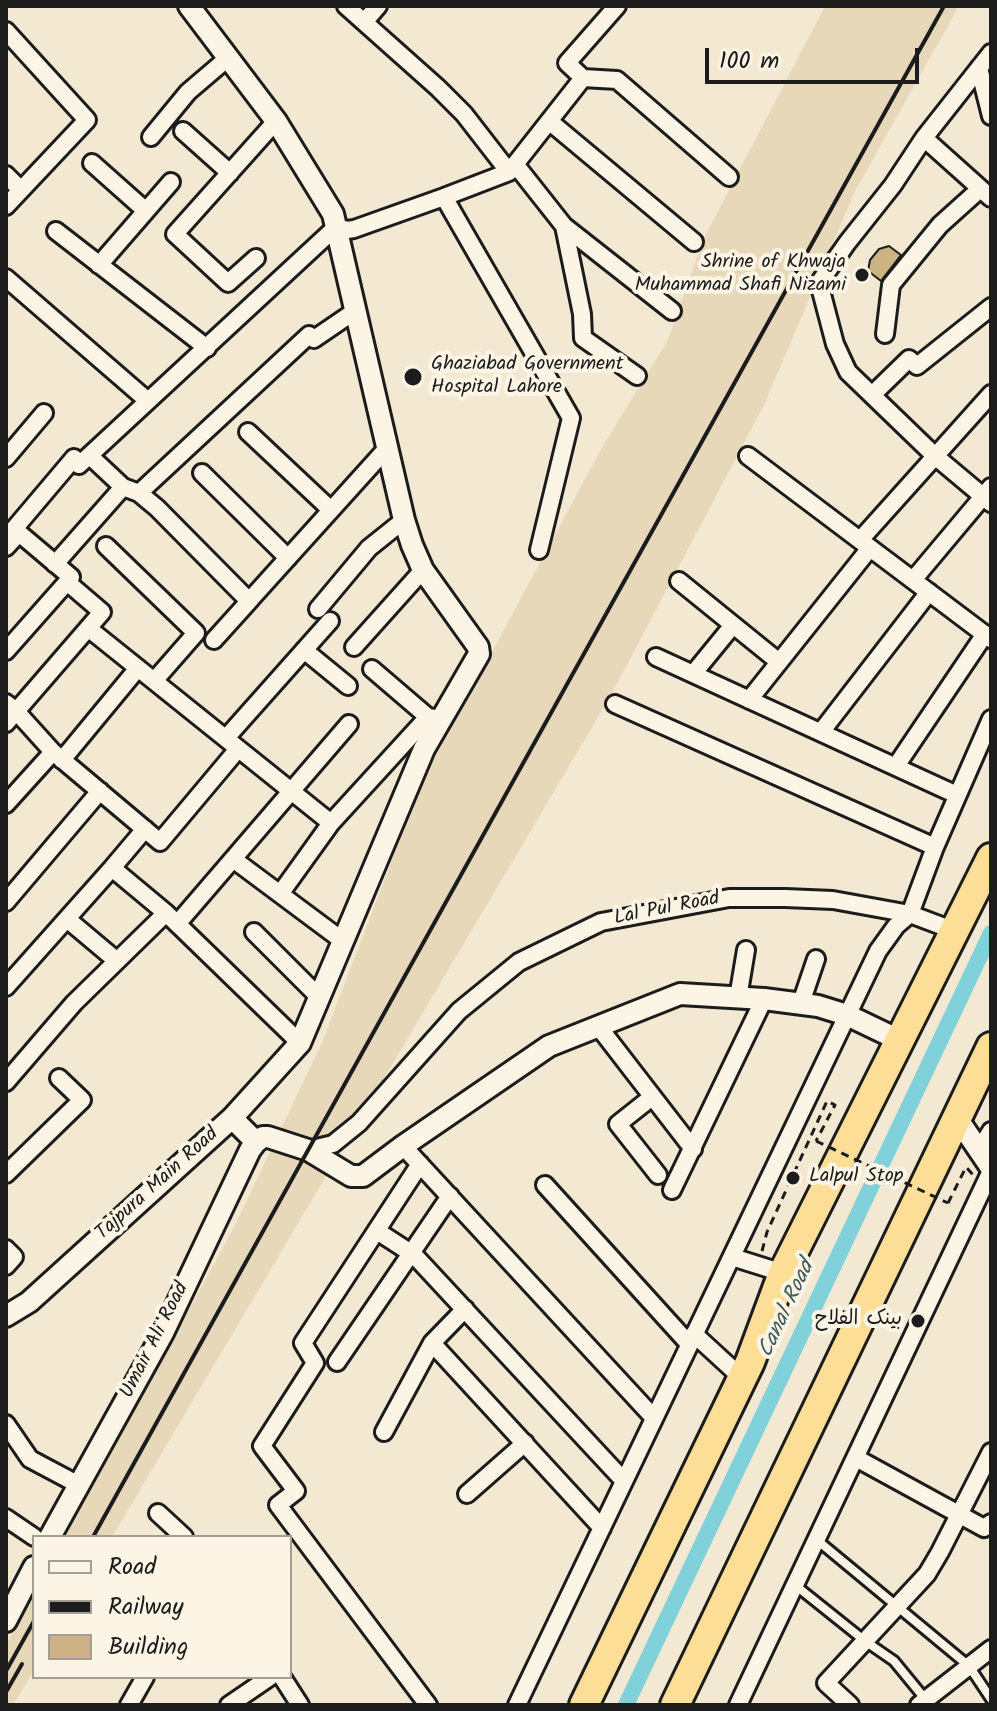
<!DOCTYPE html>
<html>
<head>
<meta charset="utf-8">
<style>
	body { margin:0 }
	#map { position:relative; width:997px; height:1711px; overflow:hidden; background:#f3e8d1; font-family:Kalam,sans-serif }
	canvas { display:block }
	.frame { position:absolute; inset:0; border:8px solid #1c1c1c; pointer-events:none }
	.legend { position:absolute; left:32px; top:1535px; width:260px; height:144px; box-sizing:border-box; background:#fcf5e5; border:2px solid #a29e95; margin:0; padding:10px 14px; list-style:none; font-size:24px; color:#1c1c1c }
	.legend li { display:flex; align-items:center; gap:16px; height:40px }
	.legend b { width:40px; border:2px solid #a29e95 }
	.scale { position:absolute; left:705px; top:48px; width:214px; height:36px; box-sizing:border-box; border:4px solid #1c1c1c; border-top:0; padding-left:10px; font-size:24px; line-height:28px; white-space:nowrap; color:#1c1c1c; -webkit-text-stroke:6px #fcf5e5; paint-order:stroke }
</style>
</head>
<body>
<div id="map">
<canvas width="997" height="1711"></canvas>
<div class="frame"></div>
<ul class="legend">
<li><b style="height:10px;background:#fcf5e5"></b>Road</li>
<li><b style="height:10px;background:#1c1c1c"></b>Railway</li>
<li><b style="height:22px;background:#cdb283"></b>Building</li>
</ul>
<div class="scale">100 m</div>
</div>
<script>
const ctx = document.querySelector('canvas').getContext('2d');
ctx.lineJoin = 'round';
function paint(path, color) { ctx.fillStyle = color; ctx.fill(path, 'evenodd'); }
function strokePath(path, color, width, dash) { ctx.strokeStyle = color; ctx.lineWidth = width; ctx.lineCap = dash ? 'butt' : 'round'; ctx.setLineDash(dash || []); ctx.stroke(path); }
function label(font, color, halo, rows, align = 'center') {
  ctx.font = font + ' Kalam,"Playpen Sans Arabic",sans-serif'; ctx.lineWidth = 8; ctx.setLineDash([]); ctx.textBaseline = 'middle'; ctx.strokeStyle = halo; ctx.fillStyle = color; for (const [text, x, y, turn = 0] of rows) {
    ctx.save(); ctx.translate(x, y); ctx.rotate((+turn || 0) * Math.PI / 180); ctx.textAlign = isNaN(turn) ? turn : align; if (halo) ctx.strokeText(text, 0, 0); ctx.fillText(text, 0, 0); ctx.restore();
  }
}
const built = new Path2D(`
	M825 6H959L855 191 764 405 610 697 112 1537H65L234 1227 321 1045 422 782 604 444 668 340 703 240Z
	M34 1593V1670L13 1705H6V1645Z`);
const canal = new Path2D(`
	M626 1705 991 933`);
const building = new Path2D(`
	M889 246 901 255 881 281 868 271 870 260 879 249Z`);
const path = new Path2D(`
	M948 1203 966 1167 973 1175
	M762 1251 767 1232 827 1101 835 1105 816 1141`);
const service = new Path2D(`
	M817 1540 969 1666 991 1699
	M795 1585 865 1641 894 1661 926 1700`);
const minor = new Path2D(`
	M346 6 438 88 464 114 509 172
	M365 21 378 6
	M6 31 87 120 6 206
	M991 53 924 138 893 185 847 243 819 283 835 344 848 372 935 456 991 503
	M979 68 991 116
	M583 78 617 80 729 177
	M549 121 694 242
	M183 131 230 173
	M151 137 188 92 229 57
	M924 138 991 198
	M92 163 146 211
	M515 164 564 226 672 311
	M6 175 21 190
	M444 197 571 418 539 550
	M564 226 582 314 583 338 637 376
	M56 231 207 348
	M256 258 228 283 175 234 276 121
	M99 265 171 182
	M6 278 148 401
	M885 334 891 285 940 225 980 189
	M872 395 909 359 917 366 991 307
	M248 432 331 510
	M90 456 123 487 139 493 309 335 314 339 355 311
	M748 456 991 639
	M6 458 44 413
	M202 473 288 558
	M139 493 157 508 249 601 388 447
	M860 540 991 394
	M106 546 196 633 154 681
	M6 547 19 533 14 529 74 458 79 465 336 227 347 230 354 229 444 197 509 172 583 78 567 63 617 6
	M55 564 123 487
	M913 580 991 487
	M679 581 779 662
	M318 609 369 548 404 520
	M88 628 331 823 428 717 440 719
	M214 640 251 599
	M354 647 423 570
	M304 650 348 686
	M6 651 67 582
	M656 657 957 795
	M372 669 428 717
	M693 674 733 625
	M749 700 870 548
	M6 703 16 711 53 752 160 842 238 749
	M615 704 935 847
	M6 723 102 612 67 582 71 577 19 533
	M821 732 929 592
	M226 738 330 621
	M62 760 138 668
	M896 766 985 634
	M6 804 53 752
	M145 829 112 868 166 913 300 1043
	M233 859 343 941
	M280 894 331 823
	M6 902 100 791
	M67 919 117 961
	M177 924 349 724
	M254 932 319 997
	M6 987 112 868
	M738 998 746 950
	M801 1003 816 959
	M598 1026 693 1149
	M6 1082 74 1003 166 913
	M652 1097 618 1124 658 1175
	M403 1146 654 1418
	M308 1150 333 1144 359 1123 459 1011 519 962 601 922 729 898H785L833 900 910 914 955 931
	M979 1150 991 1131
	M420 1164 303 1343 315 1363 262 1446 296 1491 278 1505 428 1705
	M6 1174 82 1100 59 1078
	M545 1185 689 1344
	M672 1190 764 999
	M377 1231 414 1255 624 1481
	M6 1249 14 1257 6 1266
	M732 1257 783 1273
	M694 1334 742 1378
	M432 1343 602 1528
	M337 1362 450 1196
	M6 1424 30 1459 79 1485
	M384 1432 432 1343 465 1309
	M856 1458 984 1528 991 1523
	M467 1494 525 1443
	M158 1513 184 1537
	M6 1518 34 1537
	M282 1677 300 1705
	M129 1705 145 1677
	M229 1705 270 1677
	M517 1705 878 951 896 926 910 914 935 847 991 719
	M738 1705 991 1171
	M850 1705 826 1683 927 1574 940 1552 991 1452
	M919 1705 991 1649`);
const tertiary = new Path2D(`
	M232 1118 256 1142 263 1137H268L308 1150 351 1176H363L403 1146 549 1046 680 994 764 999 818 1006 847 1015 899 1040
	M957 1118 991 1168
	M6 1316 29 1302 232 1118 300 1043 424 749 479 654 478 647 423 570 412 545 404 520 333 214 276 121 189 6
	M50 1537 163 1333 250 1150 256 1142
	M6 1621 34 1567`);
const trunk = new Path2D(`
	M584 1705 750 1362 783 1273 991 858
	M675 1705 991 1047`);
const rail = new Path2D(`
	M93 1537 944 6
	M6 1671 34 1621
	M6 1692 22 1664`);
const pathBridge = new Path2D(`
	M816 1141 948 1203`);
const markers = [
	[862,275,8,"#1c1c1c"],
	[413,377,10,"#1c1c1c"],
	[793,1178,8,"#1c1c1c"],
	[918,1321,8,"#1c1c1c"]
];
const poiNames = [
	["Shrine of Khwaja",846,264],
	["Muhammad Shafi Nizami",846,287],
	["Ghaziabad Government",431,366,"left"],
	["Hospital Lahore",431,389,"left"],
	["Lalpul Stop",809,1178,"left"],
	["بینک الفلاح",902,1321]
];
const streetNames = [
	["Lal Pul Road",667,910,-11],
	["Tajpura Main Road",158,1185,-42],
	["Umair Ali Road",156,1341,-63]
];
const waterNames = [
	["Canal Road",788,1310,-65]
];
paint(built, '#e8d8ba');
strokePath(canal, '#80d1da', 16);
paint(building, '#cdb283');
strokePath(building, '#1c1c1c', 2);
strokePath(service, '#1c1c1c', 14);
strokePath(minor, '#1c1c1c', 22);
strokePath(tertiary, '#1c1c1c', 26);
strokePath(trunk, '#1c1c1c', 34);
strokePath(path, '#1c1c1c', 3, [8, 6]);
strokePath(service, '#fcf5e5', 8);
strokePath(minor, '#fcf5e5', 16);
strokePath(tertiary, '#fcf5e5', 20);
strokePath(trunk, '#fdde96', 28);
strokePath(rail, '#1c1c1c', 4);
strokePath(pathBridge, '#1c1c1c', 3, [8, 6]);
for (const [x, y, r, color] of markers) { const dot = new Path2D(); dot.arc(x, y, r, 0, 2 * Math.PI); ctx.fillStyle = color; ctx.fill(dot); strokePath(dot, '#fcf5e5', 3); }
label('20px', '#1c1c1c', '#fcf5e5', poiNames, 'right');
label('20px', '#1c1c1c', '#fcf5e5', streetNames);
label('italic 22px', '#3f5b5e', '#fcf5e5', waterNames);
</script>
</body>
</html>
